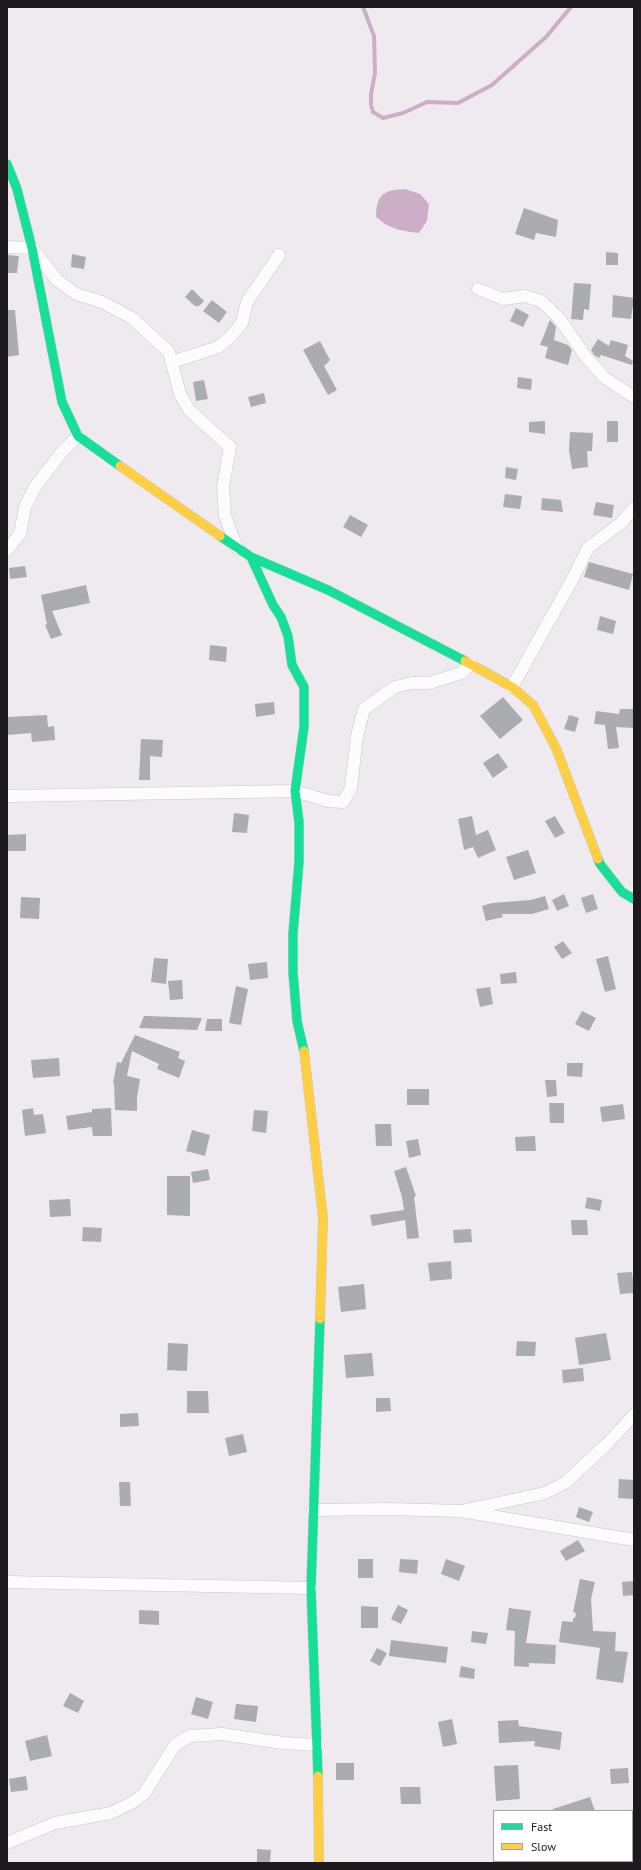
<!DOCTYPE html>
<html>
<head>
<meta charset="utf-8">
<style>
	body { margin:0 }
	#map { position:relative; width:641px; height:1870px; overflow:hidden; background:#efeaef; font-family:"PT Sans",sans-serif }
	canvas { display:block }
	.frame { position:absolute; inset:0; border:8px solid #1d191c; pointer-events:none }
	.legend { position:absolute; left:493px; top:1810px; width:140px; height:52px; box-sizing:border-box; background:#fff; border:1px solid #a5a3a4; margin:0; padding:5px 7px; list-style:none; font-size:12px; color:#1d191c }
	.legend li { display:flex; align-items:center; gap:8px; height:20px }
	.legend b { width:20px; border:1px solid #a5a3a4 }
</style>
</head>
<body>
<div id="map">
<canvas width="641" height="1870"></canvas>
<div class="frame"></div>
<ul class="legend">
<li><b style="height:5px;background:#16e098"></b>Fast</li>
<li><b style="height:5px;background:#ffcf43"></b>Slow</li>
</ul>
</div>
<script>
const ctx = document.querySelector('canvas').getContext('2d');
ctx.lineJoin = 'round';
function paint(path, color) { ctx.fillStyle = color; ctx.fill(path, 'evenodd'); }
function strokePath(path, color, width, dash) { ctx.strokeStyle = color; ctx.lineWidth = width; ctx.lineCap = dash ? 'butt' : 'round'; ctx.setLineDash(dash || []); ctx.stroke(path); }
const water = new Path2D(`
	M405 189 420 194 429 204 427 221 419 233C401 231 389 229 376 217 376 194 384 190 405 189Z`);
const stream = new Path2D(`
	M363 7 374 36 375 73 371 94V105L373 112 383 118 403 113 427 102 458 103 492 85 546 37 571 7`);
const building = new Path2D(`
	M524 208 558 220 556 237 536 233 534 240 515 234Z
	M606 252 618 253V265H606Z
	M72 254 86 257 84 269 71 267Z
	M7 255 19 256 17 273H7Z
	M574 283 591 284 589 310 584 309 583 320 571 319Z
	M192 289 204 301 199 306H195L185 297Z
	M613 295 634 298 631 319 612 317Z
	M212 300 227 312 219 323 203 311Z
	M516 308 529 315 523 327 510 321Z
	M7 310H15L19 355 7 357Z
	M550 320 556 327 554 340 568 345 572 350 568 365 545 358 548 347 540 345Z
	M598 339 609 346 611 340 628 345 625 356 633 361 632 365 601 355 599 358 594 355 591 350Z
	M320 341 330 360 324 366 337 390 328 395 303 350Z
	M518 377 532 379 531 390 517 388Z
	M204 380 208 399 196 401 193 382Z
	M264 393 266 403 251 407 248 397Z
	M545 421V434L529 432V422Z
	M607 421H618V442H607Z
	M570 432 593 433 592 451H587L588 467 572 469 569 450Z
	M506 467 518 469 516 480 505 478Z
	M505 494 522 496 520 509 503 507Z
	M542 498 561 500 563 512 541 510Z
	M596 502 614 505 612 518 593 515Z
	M350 515 368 525 361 537 343 527Z
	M589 562 633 574 629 590 584 577Z
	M25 566 27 577 10 579 9 568Z
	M86 585 90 603 52 611 62 635 51 639 45 625 47 624 41 595Z
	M600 616 616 621 613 634 597 630Z
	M210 645 227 647 226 662 209 660Z
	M503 697 523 720 500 739 480 716Z
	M274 702 275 714 256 717 255 704Z
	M620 709H634V728L616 727 619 748 608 749 605 725 594 724 596 711 619 714Z
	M47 715 48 727 54 726 55 740 32 742 31 733 7 735V717Z
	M569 715 579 718 575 732 564 729Z
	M141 739 163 740 162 757 150 756V780H139Z
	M498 753 508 767 493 778 483 763Z
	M234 813 249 815 247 833 232 832Z
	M472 816 476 835 488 830 496 850 478 858 473 847 464 850 458 819Z
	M555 816 565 833 555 838 545 821Z
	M26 834V851H7V835Z
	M528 850 536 873 514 880 506 857Z
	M564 894 569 906 557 911 552 900Z
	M593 894 598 909 586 913 581 898Z
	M545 896 549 909 532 914H502L503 917 486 921 482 906 492 903 531 900Z
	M21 897 40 898 39 919 20 918Z
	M563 941 572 953 562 959 554 947Z
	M608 956 616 989 605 992 596 959Z
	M154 958 168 959 166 984 151 982Z
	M267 962 268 978 250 980 248 964Z
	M516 972 517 983 501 984 500 974Z
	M182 980 183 999 170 1000 168 981Z
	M236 986 248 989 241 1025 229 1023Z
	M490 987 493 1004 480 1007 476 989Z
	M582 1011 596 1018 589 1031 575 1024Z
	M144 1016H147L202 1018 197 1030 139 1028Z
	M207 1019H222V1031H205Z
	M135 1035 180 1052 178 1058 185 1061 179 1078 157 1069 159 1064 132 1051 127 1076 140 1079 137 1097V1111L115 1110 114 1083H113L117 1062 121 1063Z
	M59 1058 60 1076 33 1078 31 1060Z
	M567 1063H583L582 1077 567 1076Z
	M545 1080H556L557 1096 547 1097Z
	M407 1089H429V1105H407Z
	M549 1103H564V1123H550Z
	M623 1104 625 1119 602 1122 600 1107Z
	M33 1108 34 1115 43 1114 46 1133 25 1136 22 1110Z
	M111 1108 112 1136H93L92 1127 68 1130 66 1116 92 1112V1109Z
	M254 1110 268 1111 266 1133 252 1131Z
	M375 1124H391L392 1146H376Z
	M192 1130 210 1135 205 1156 186 1151Z
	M535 1136 536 1151H516L515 1137Z
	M418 1139 421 1155 409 1158 406 1141Z
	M406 1167 416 1196 414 1197 419 1238 407 1239 405 1220 372 1226 370 1215 404 1210 402 1197 394 1171Z
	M208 1169 210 1180 193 1183 191 1172Z
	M167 1176H190V1216L167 1215Z
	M587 1197 602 1200 600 1211 585 1208Z
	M70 1199 71 1216 50 1217 49 1200Z
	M571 1220H587L588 1235H572Z
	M83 1227 102 1228 101 1242 82 1241Z
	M471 1229 472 1242 454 1243 453 1230Z
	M451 1261 452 1279 430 1281 428 1263Z
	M632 1272 634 1293 620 1294 617 1273Z
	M364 1284 366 1309 341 1312 338 1287Z
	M606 1333 611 1360 579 1365 575 1338Z
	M517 1341 536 1342 535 1356H516Z
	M168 1343 188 1344 187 1371 167 1370Z
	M372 1353 374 1376 346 1378 344 1355Z
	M583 1368 584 1381 563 1383 562 1370Z
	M187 1391H208L209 1413H187Z
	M376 1398H390L391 1411 376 1412Z
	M138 1413 139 1426 120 1427V1414Z
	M243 1434 247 1452 229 1456 225 1438Z
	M619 1479 634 1480V1499L618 1498Z
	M119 1482H130L131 1506H120Z
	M579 1507 593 1512 589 1522 576 1517Z
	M578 1540 585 1551 566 1561 560 1551Z
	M358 1559H373V1578H358Z
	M400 1559 418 1560 417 1574 399 1572Z
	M446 1559 465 1566 459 1581 441 1574Z
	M580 1579 595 1582 591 1599 593 1631 616 1632 615 1651 628 1652 623 1683 596 1679 600 1648 559 1642 562 1621 573 1622V1618H575L576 1613 573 1612Z
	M634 1581V1595L623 1596 622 1582Z
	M398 1605 408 1610 401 1624 391 1619Z
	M361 1606 378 1607V1628H361Z
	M509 1608 531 1611 526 1643 556 1645 555 1664 529 1663V1667L514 1666 515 1631 506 1630Z
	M139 1610 159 1611V1625L139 1624Z
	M472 1631 488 1633 486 1644 471 1642Z
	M391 1640 448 1647 446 1663 389 1656Z
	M377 1648 387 1653 380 1666 370 1661Z
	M461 1666 475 1669 474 1679 459 1677Z
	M70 1693 84 1701 78 1713 63 1706Z
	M196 1697 213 1702 208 1719 191 1714Z
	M236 1704 258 1706 256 1722 234 1719Z
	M452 1719 457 1744 443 1747 438 1722Z
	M518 1720 519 1726 562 1732 560 1750 534 1746 535 1741 499 1743 498 1721Z
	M47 1735 52 1756 30 1761 25 1741Z
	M336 1763H354V1780H336Z
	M518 1765 520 1799 496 1801 494 1766Z
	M628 1768 629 1783 611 1784 610 1769Z
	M26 1776 28 1790 11 1792 9 1779Z
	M400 1787H420L421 1804H401Z
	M590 1797 595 1811H553V1809Z
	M257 1849 271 1850 270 1863H257Z`);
const street = new Path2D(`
	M7 247 32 248 57 280 76 294 102 302 132 318 169 352 180 394 189 410 230 447 223 487 225 516 237 548
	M478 289 503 299 525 296 541 301 559 318 586 357 605 378 634 397
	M172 362 218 347 229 338 242 323 247 302 279 255
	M7 550 20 534 25 507 35 487 61 453 78 436
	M512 687 572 580 588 548 621 523 634 508
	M7 796 295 791 328 801 343 802 351 788 357 736 364 709 395 687 412 683H429L461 673 471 664
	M313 1510 388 1509 461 1511 634 1540
	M466 1510 545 1493 565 1483 607 1444 634 1415
	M7 1582 311 1588
	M7 1843 55 1823 111 1813 133 1802 144 1794 175 1745 190 1736 222 1734 283 1743 318 1745`);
const fast = new Path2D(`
	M7 164 17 189 32 248 62 402 78 436 120 466
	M220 536 251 557 328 590 465 661
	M251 557 273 605 281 617 288 636 292 665 304 687V727L295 791 299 822V862L293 934V972L297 1021 304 1051
	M598 859 600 864 622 892 634 899
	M318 1776 311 1588 320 1319`);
const slow = new Path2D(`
	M120 466 220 536
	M465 661 512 687 533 705 556 748 598 859
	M304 1051 323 1218 320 1319
	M318 1776 319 1863`);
paint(water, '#ccafc6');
strokePath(stream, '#ccafc6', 4);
paint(building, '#abacaf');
strokePath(street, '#cac6ca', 13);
strokePath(fast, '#cac6ca', 10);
strokePath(slow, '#cac6ca', 10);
strokePath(street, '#fdfcfd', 12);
strokePath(fast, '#16e098', 9);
strokePath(slow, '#ffcf43', 9);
</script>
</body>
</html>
